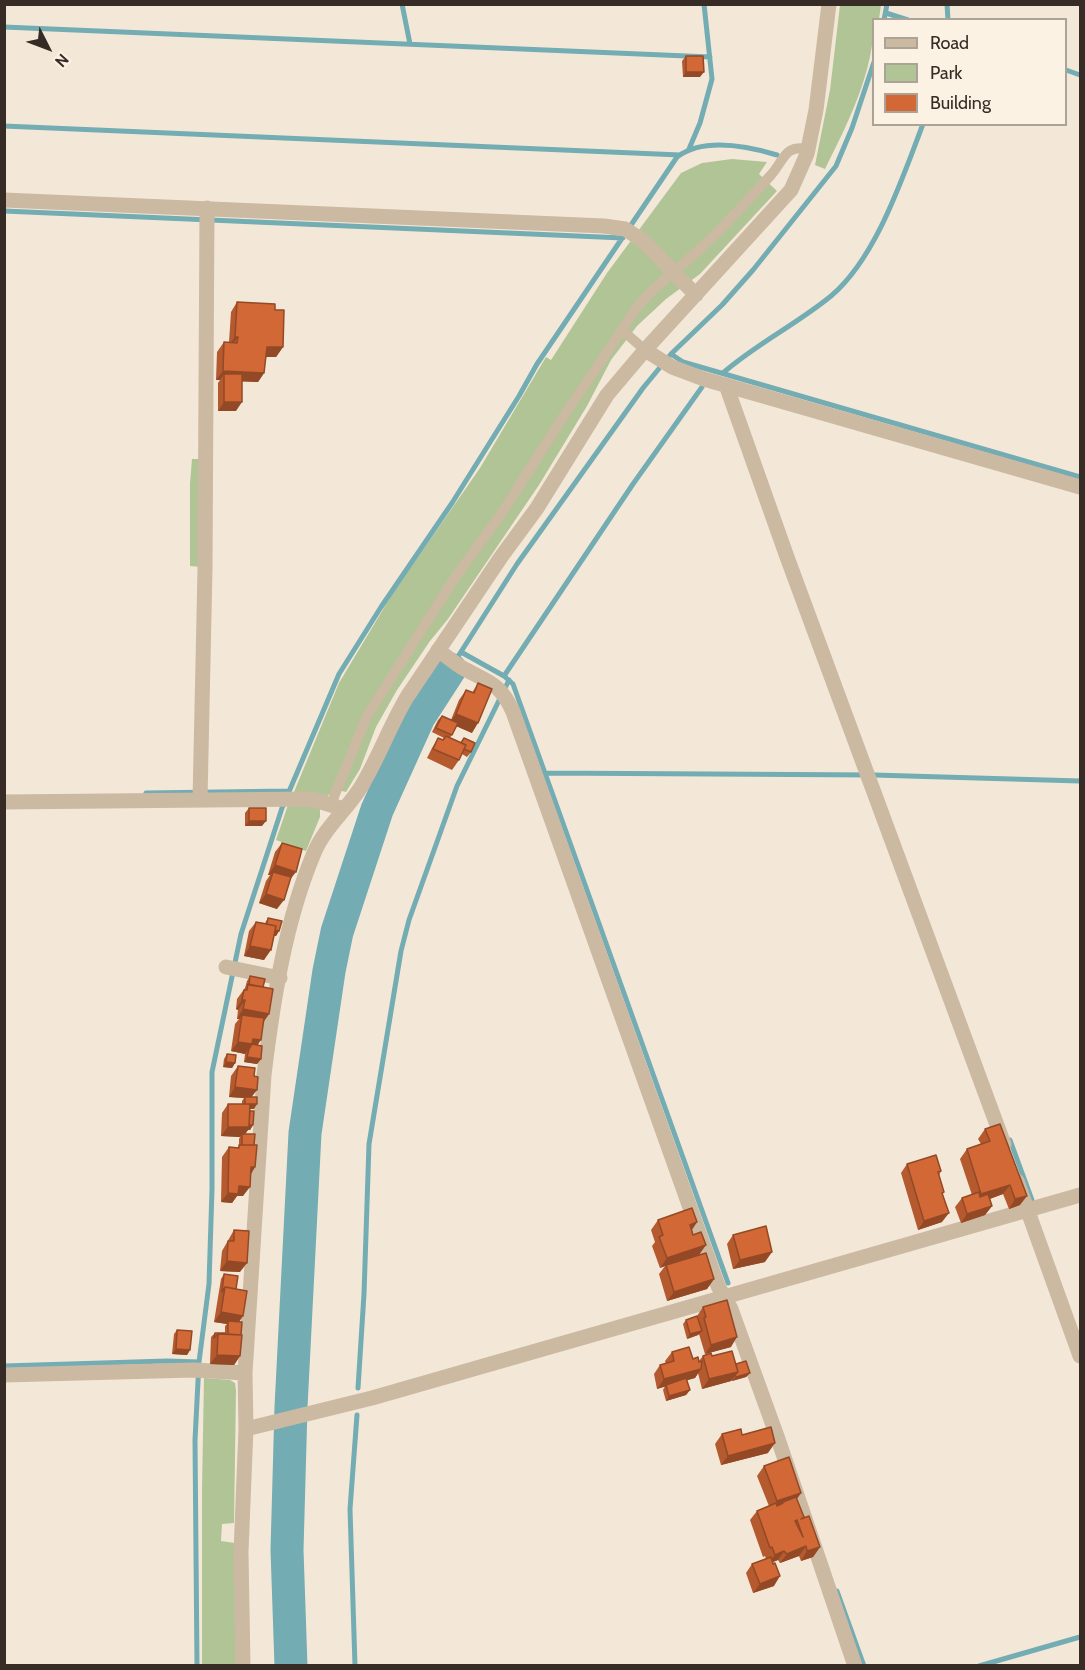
<!DOCTYPE html>
<html>
<head>
<meta charset="utf-8">
<style>
	body { margin:0 }
	#map { position:relative; width:1085px; height:1670px; overflow:hidden; background:#f3e8d7; font-family:Cabin,sans-serif }
	canvas { display:block }
	.frame { position:absolute; inset:0; border:6px solid #362c25; pointer-events:none }
	.legend { position:absolute; left:872px; top:18px; width:195px; height:108px; box-sizing:border-box; background:#fbf2e3; border:2px solid #aca397; margin:0; padding:8px 10px; list-style:none; font-size:18px; color:#362c25 }
	.legend li { display:flex; align-items:center; gap:12px; height:30px }
	.legend b { width:30px; border:2px solid #aca397 }
	.north { position:absolute; left:18px; top:18px; width:60px; height:60px; -webkit-text-stroke:4px #fbf2e3; paint-order:stroke; rotate:132deg; font-size:16px; font-weight:700; line-height:24px; text-align:center; color:#362c25 }
	.north::after { content:''; display:block; margin:auto; width:21px; height:27px; background:#362c25; clip-path:polygon(50% 0,100% 100%,50% 72%,0 100%) }
</style>
</head>
<body>
<div id="map">
<canvas width="1085" height="1670"></canvas>
<div class="frame"></div>
<ul class="legend">
<li><b style="height:8px;background:#ccb9a2"></b>Road</li>
<li><b style="height:16px;background:#b1c496"></b>Park</li>
<li><b style="height:16px;background:#d26836"></b>Building</li>
</ul>
<div class="north">N</div>
</div>
<script>
const ctx = document.querySelector('canvas').getContext('2d');
ctx.lineJoin = 'round';
function paint(path, color) { ctx.fillStyle = color; ctx.fill(path, 'evenodd'); }
function strokePath(path, color, width, dash) { ctx.strokeStyle = color; ctx.lineWidth = width; ctx.lineCap = dash ? 'butt' : 'round'; ctx.setLineDash(dash || []); ctx.stroke(path); }
const green = new Path2D(`
	M840 5H881L879 19 874 20C874 72 848 123 825 169L815 165 830 90Z
	M732 159 767 162 759 174 777 191 700 274 666 299 637 326 611 360 587 406 539 485 448 619 430 641 397 690 376 727 360 769 346 792 334 789 326 798 294 792 339 683 391 596 480 468 546 357 551 360 607 273 681 173 702 163Z
	M192 459H202V567L190 566V484Z
	M288 805H312L320 808V817L306 851 276 840Z
	M204 1378 230 1380 235 1383 236 1390 234 1523 222 1524 221 1541 235 1543 237 1665 202 1666V1489Z`);
const stream = new Path2D(`
	M402 4 410 44
	M947 4 948 20
	M886 13 908 20
	M884 20 887 4
	M4 27 710 57
	M1066 70 1080 75
	M4 126 680 155
	M689 149 700 123 712 79 704 4
	M4 211 623 238
	M671 354 683 362 1080 477
	M723 373C756 344 797 324 831 296 876 258 902 179 923 124
	M461 652 504 676 513 684 728 1283
	M450 669 517 564 643 388 671 354 722 305 753 270 836 166 852 128 874 62
	M504 676 633 484 702 387
	M544 773 874 775 1080 781
	M146 793 288 791
	M1010 1140 1032 1200
	M4 1366 167 1361 199 1362
	M358 1388 364 1294 369 1144 401 951 409 920 457 786 509 680
	M837 1591 864 1666
	M197 1666 195 1440 199 1362 209 1284 212 1189V1072L241 934 282 808 339 674 381 607 452 503 519 396 537 364 677 157C704 137 747 146 777 155
	M355 1666 350 1509 357 1415
	M979 1666 1080 1637`);
const river = new Path2D(`
	M291 1666 287 1550 291 1407 305 1133 329 971 337 932 377 810 419 717 450 669`);
const service = new Path2D(`
	M645 350 622 330C644 291 670 277 701 248 726 225 748 200 771 175 785 159 784 145 808 149
	M331 804 367 716 454 579 503 511 565 414 622 330`);
const minor = new Path2D(`
	M4 200 604 226 625 229 642 240 696 295
	M645 350 672 367 704 379 1080 487
	M726 385 787 557 1004 1144
	M438 650C446 656 453 662 461 667 487 682 500 682 513 712L718 1286 731 1309 778 1439 855 1666
	M200 800 205 569 207 208
	M4 802 311 799 344 809
	M226 967 280 978
	M1017 1181 1080 1356
	M4 1375 194 1370 245 1373
	M246 1429 372 1398 1080 1195
	M243 1666 241 1552 246 1429 245 1373 264 1075C273 1001 285 922 314 853 324 829 345 811 359 790 378 760 389 727 407 697L501 557 537 508 607 395 645 350 791 190 807 154 816 110 829 4`);
const wall = new Path2D(`
	M686 56 700 77H683L682 61Z
	M237 302 275 310 283 347 276 357H266L264 373 258 382 242 381 236 411H218V383L220 380H216L217 352 224 342H229L231 312Z
	M478 683 472 733 456 726 450 738 461 743 464 738 471 752 467 757 462 754 459 760 452 770 427 758 432 748 438 738 442 740 444 738 432 732 438 720 442 716 451 720 459 700 466 690 472 693Z
	M249 808 262 826H245V813Z
	M282 843 277 909 259 903 266 881 270 875H268L275 852Z
	M268 918 279 931 276 936H274L264 960 244 956 249 931 256 922 265 923Z
	M250 976 263 987 269 1014 264 1021 258 1045 261 1059 257 1064 244 1062 245 1054 231 1051 235 1024 239 1019H237L238 1010 236 1009 237 999 245 988 247 981Z
	M227 1054 235 1063 232 1068 223 1067 224 1059Z
	M238 1066 252 1097 254 1109H250L253 1125 250 1130H248L245 1134 254 1145 255 1167 251 1174 243 1196H237L232 1203 221 1202 222 1157 229 1147 237 1148 239 1146V1139L240 1137 221 1136 222 1113 228 1104H242V1101L244 1098 229 1097 231 1076Z
	M985 1129 1020 1205 1009 1209 1003 1194 990 1199 992 1206 985 1215 961 1223 955 1207 962 1198 972 1195 960 1159 967 1149 981 1144 978 1139Z
	M907 1164 941 1171 939 1175 944 1192 942 1195V1222L918 1230 901 1173Z
	M658 1220 697 1222 692 1230 699 1255 687 1259 714 1279 707 1289 667 1301 659 1274 665 1266 660 1268 652 1246 655 1242 651 1230Z
	M234 1230 240 1272 220 1271 222 1251Z
	M733 1235 765 1262 733 1269 727 1244Z
	M224 1274 236 1289 240 1356 234 1365 210 1364 211 1337 215 1333H225V1326L227 1324 214 1322 221 1279Z
	M703 1307 731 1347 705 1354 699 1334 698 1335 687 1339 683 1324 686 1320 697 1316Z
	M177 1330 190 1350 187 1355 172 1354 174 1334Z
	M672 1352 699 1361 703 1356H712L736 1364 750 1373 746 1377 732 1381V1380L731 1381 702 1389 698 1373 695 1378 687 1380 690 1390 686 1395 666 1401 663 1390 665 1386 657 1389 654 1374 660 1365 666 1364 665 1361Z
	M722 1434 742 1435 768 1453 721 1465 715 1444Z
	M764 1466 801 1493 797 1499 802 1519 820 1547 813 1557 801 1561 799 1556 780 1563 778 1560 773 1562 774 1586 753 1593 746 1573 752 1564 766 1559 765 1556 763 1557 750 1520 757 1511 769 1506 757 1476Z`);
const shadedWall = new Path2D(`
	M686 72H704L700 77H683Z
	M235 337H238L231 346 228 347Z
	M267 347H283L276 357H261Z
	M223 371 264 373 258 382 224 381V374L220 380H216Z
	M224 402H242L236 411H218Z
	M456 714 478 723 472 733 449 723Z
	M249 821H266L262 826H245Z
	M275 865 296 872 289 881 273 872 270 875H268Z
	M266 894 284 900 277 909 259 903Z
	M266 928 279 931 276 936 263 933Z
	M250 946 271 950 264 960 244 956Z
	M242 1000H245L238 1010 236 1009Z
	M243 1009 269 1014 262 1024 242 1015 239 1019H237Z
	M253 1039 261 1040 254 1050 249 1049 245 1054 231 1051 238 1042Z
	M247 1057 261 1059 257 1064 244 1062Z
	M226 1062 235 1063 232 1068 223 1067Z
	M235 1087 257 1090 250 1099 245 1097 244 1098 229 1097Z
	M245 1104H257L254 1109H242Z
	M246 1125H253L250 1130H248L243 1137 242 1134 240 1137 221 1136 228 1127Z
	M251 1167H255L249 1177Z
	M1010 1185 1003 1194 975 1204 981 1194Z
	M239 1186 250 1187 243 1196H237L232 1203 221 1202 228 1193Z
	M1027 1196 1020 1205 1009 1209 1015 1199Z
	M992 1206 985 1215 961 1223 967 1214Z
	M949 1213 942 1222 918 1230 924 1221Z
	M697 1222 690 1232V1225Z
	M706 1245 699 1255 666 1266V1265L665 1266 660 1268 667 1258Z
	M772 1252 765 1262 733 1269 740 1260Z
	M227 1261 247 1263 240 1272 220 1271Z
	M714 1279 707 1289 667 1301 674 1292Z
	M221 1312 243 1316 237 1325 228 1321 227 1324 214 1322Z
	M702 1331 698 1335 687 1339 690 1334Z
	M737 1337 731 1347 705 1354 711 1345Z
	M176 1349 190 1350 187 1355 172 1354Z
	M217 1355 240 1356 234 1365 210 1364Z
	M701 1369 695 1378 657 1389 664 1379Z
	M738 1372 731 1381 702 1389 709 1379Z
	M750 1373 746 1377 732 1381 736 1377Z
	M690 1390 686 1395 666 1401 669 1396Z
	M775 1443 768 1453 721 1465 728 1456Z
	M801 1493 794 1502 783 1503V1502L778 1508 770 1511 777 1501Z
	M806 1546 799 1556 780 1563 787 1554Z
	M820 1547 813 1557 801 1561 807 1551Z
	M784 1551 778 1560 768 1564 775 1555Z
	M780 1576 774 1586 753 1593 760 1584Z`);
const building = new Path2D(`
	M686 56H703L704 72H686Z
	M237 302 275 304V310H284L283 347H267L264 373 223 371 224 342 237 343 238 337H235Z
	M224 374H242V402H224Z
	M478 683 492 689 478 723 456 714 466 690 474 693Z
	M442 716 458 723 452 735 436 728Z
	M446 736 466 745 459 760 433 749 438 738 443 740Z
	M464 738 475 743 471 752 464 749 466 745 461 743Z
	M249 808H266V821H249Z
	M282 843 302 849 296 872 275 865Z
	M273 872 291 877 284 900 266 894Z
	M268 918 282 921 279 931 275 930 276 926 267 924Z
	M256 922 276 926 271 950 250 946Z
	M250 976 265 979 263 987 249 985Z
	M248 984 273 989 269 1014 243 1009 245 1000H242L244 990H247Z
	M242 1015 264 1018 261 1040 253 1039 252 1044 238 1042Z
	M252 1044 262 1046 261 1059 247 1057 249 1049Z
	M227 1054 236 1055 235 1063 226 1062Z
	M238 1066 255 1068 254 1076 258 1077 257 1090 235 1087Z
	M245 1097H257V1104H245Z
	M228 1104H250L249 1127H228Z
	M250 1111H254L253 1125H249Z
	M1000 1124 1027 1196 1015 1199 1010 1185 981 1194 967 1149 990 1141 985 1129Z
	M242 1134H255L254 1145H242Z
	M239 1145H257L255 1167H251L250 1187 239 1186 238 1194 228 1193 229 1147 239 1148Z
	M936 1155 941 1171 938 1172 944 1192 942 1193 949 1213 924 1221 907 1164Z
	M979 1192 980 1197 988 1194 992 1206 967 1214 962 1198Z
	M692 1208 697 1222 690 1225 693 1235 701 1232 706 1245 667 1258 659 1237 663 1235 658 1220Z
	M766 1226 772 1252 740 1260 733 1235Z
	M234 1230 249 1231 247 1263 227 1261 228 1241H234Z
	M706 1253 714 1279 674 1292 666 1265Z
	M224 1274 238 1276 236 1289 225 1287 222 1292Z
	M225 1287 247 1291 243 1316 221 1312Z
	M727 1300 737 1337 711 1345 704 1318 706 1317 703 1307Z
	M697 1316 702 1331 690 1334 686 1320Z
	M228 1321 242 1322 241 1335 228 1334Z
	M177 1330 192 1331 190 1350 176 1349Z
	M215 1333H225V1334H218L214 1338Z
	M218 1334 242 1335 240 1356 217 1355Z
	M689 1347 693 1359 698 1357 699 1362 702 1361 701 1369 664 1379 660 1365 674 1361 672 1352Z
	M732 1351 738 1372 709 1379 703 1356 711 1353 712 1356Z
	M746 1361 750 1373 736 1377 735 1375 738 1372 736 1364Z
	M686 1378 690 1390 669 1396 666 1385Z
	M771 1427 775 1443 728 1456 722 1434 741 1429 742 1435Z
	M789 1457 801 1493 777 1501 764 1466Z
	M796 1497 804 1517 801 1519 809 1516 820 1547 807 1551 806 1546 787 1554 784 1551 775 1555 772 1547 770 1548 757 1511 776 1503 777 1506 783 1503V1502ZM797 1520 803 1537 795 1521Z
	M771 1557 773 1564 775 1563 780 1576 760 1584 752 1564Z`);
paint(green, '#b1c496');
strokePath(stream, '#73acb3', 5);
strokePath(river, '#73acb3', 33);
strokePath(service, '#ccb9a2', 10);
strokePath(minor, '#ccb9a2', 15);
paint(wall, '#b5592e');
paint(shadedWall, '#934926');
paint(building, '#d26836');
strokePath(building, '#934926', 1.5);
</script>
</body>
</html>
